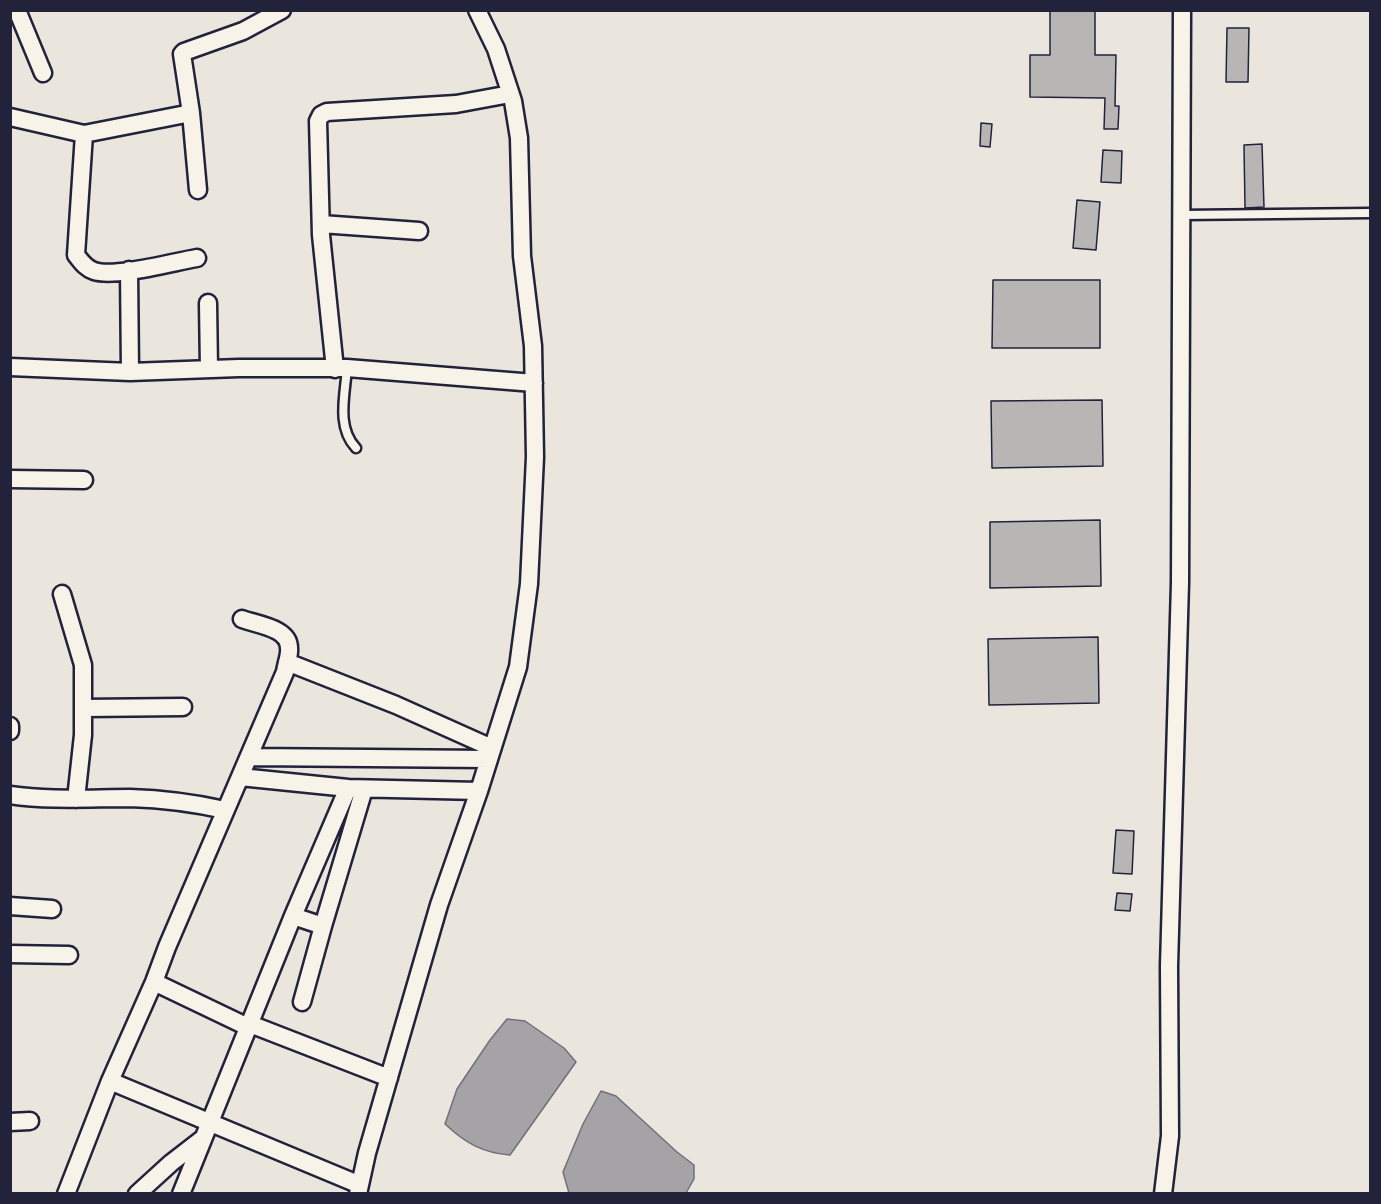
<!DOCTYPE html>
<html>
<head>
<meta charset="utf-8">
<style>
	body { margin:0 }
	#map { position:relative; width:1381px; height:1204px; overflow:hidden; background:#eae6de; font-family:Pangolin,sans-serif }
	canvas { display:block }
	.frame { position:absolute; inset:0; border:12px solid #22223b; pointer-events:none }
</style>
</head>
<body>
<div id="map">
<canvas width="1381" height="1204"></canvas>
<div class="frame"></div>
</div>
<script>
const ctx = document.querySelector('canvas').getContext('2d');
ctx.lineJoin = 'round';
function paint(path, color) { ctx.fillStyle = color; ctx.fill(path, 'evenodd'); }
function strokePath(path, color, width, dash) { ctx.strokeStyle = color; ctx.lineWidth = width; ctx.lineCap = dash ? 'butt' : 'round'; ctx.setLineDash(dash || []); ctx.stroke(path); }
const water = new Path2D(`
	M507 1019 525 1021 564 1048 576 1062 510 1155C483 1153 465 1143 445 1124L457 1089 490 1040Z
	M601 1091 616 1096 677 1152 694 1165V1179L686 1193H569L563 1172 583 1124Z`);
const building = new Path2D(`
	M1050 10H1095V55H1116L1115 106H1119L1118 129H1104L1105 98 1030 97V55H1050Z
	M1227 28H1249L1248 82H1226Z
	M981 123 992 124 990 147 980 146Z
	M1262 144 1264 207 1245 208 1244 145Z
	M1103 150 1122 151 1121 183 1101 182Z
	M1077 200 1100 202 1096 250 1073 248Z
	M993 280H1100V348H992Z
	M1102 400 1103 466 992 468 991 401Z
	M1100 520 1101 586 990 588V522Z
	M1098 637 1099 703 989 705 988 639Z
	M1116 830 1134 831 1132 874 1113 873Z
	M1117 893 1132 894 1130 911 1115 910Z`);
const lane = new Path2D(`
	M1181 215 1370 213
	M347 368C345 395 336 427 356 448`);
const street = new Path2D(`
	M17 10 43 73
	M10 117 84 134 191 113
	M84 134 76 255C81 261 85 268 94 271 115 278 173 262 197 258
	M198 190 191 113 182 54 184 52 243 31 282 10
	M321 224 419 231
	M129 270 130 372
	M208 303 209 369
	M10 367 130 372 239 368H347L534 383
	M335 369 321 235 318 121 321 115 327 112 456 104 510 94
	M10 479 84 480
	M62 594 83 665V735L76 799
	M287 662 396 705 492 748
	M83 708 183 707
	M10 726V731
	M249 757 488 759
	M240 777 348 788
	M10 795C50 801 90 798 130 798 162 799 194 803 225 810
	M10 906 52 909
	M293 916 323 926 302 1002
	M323 926 364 789
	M10 954 69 955
	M154 982 248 1027
	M250 1024 389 1078
	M110 1081 360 1185
	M10 1122 30 1121
	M66 1194 110 1081 154 982 167 947 285 672C286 664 290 655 289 648 289 628 258 625 242 619
	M137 1194 171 1163 202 1139
	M181 1194 293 916 348 788 479 791
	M358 1194 367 1153 439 905 479 791 518 667 529 584 535 457 533 346 522 256 519 138 513 101 496 49 477 10
	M1163 1194 1170 1136 1169 966 1180 583 1182 10`);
paint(water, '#a6a3a6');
strokePath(water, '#716f7b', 1.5);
paint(building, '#b8b6b5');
strokePath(building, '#22223b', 1.5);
strokePath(lane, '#22223b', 13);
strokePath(street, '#22223b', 21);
strokePath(lane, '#f7f3e8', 8);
strokePath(street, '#f7f3e8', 16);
</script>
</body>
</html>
